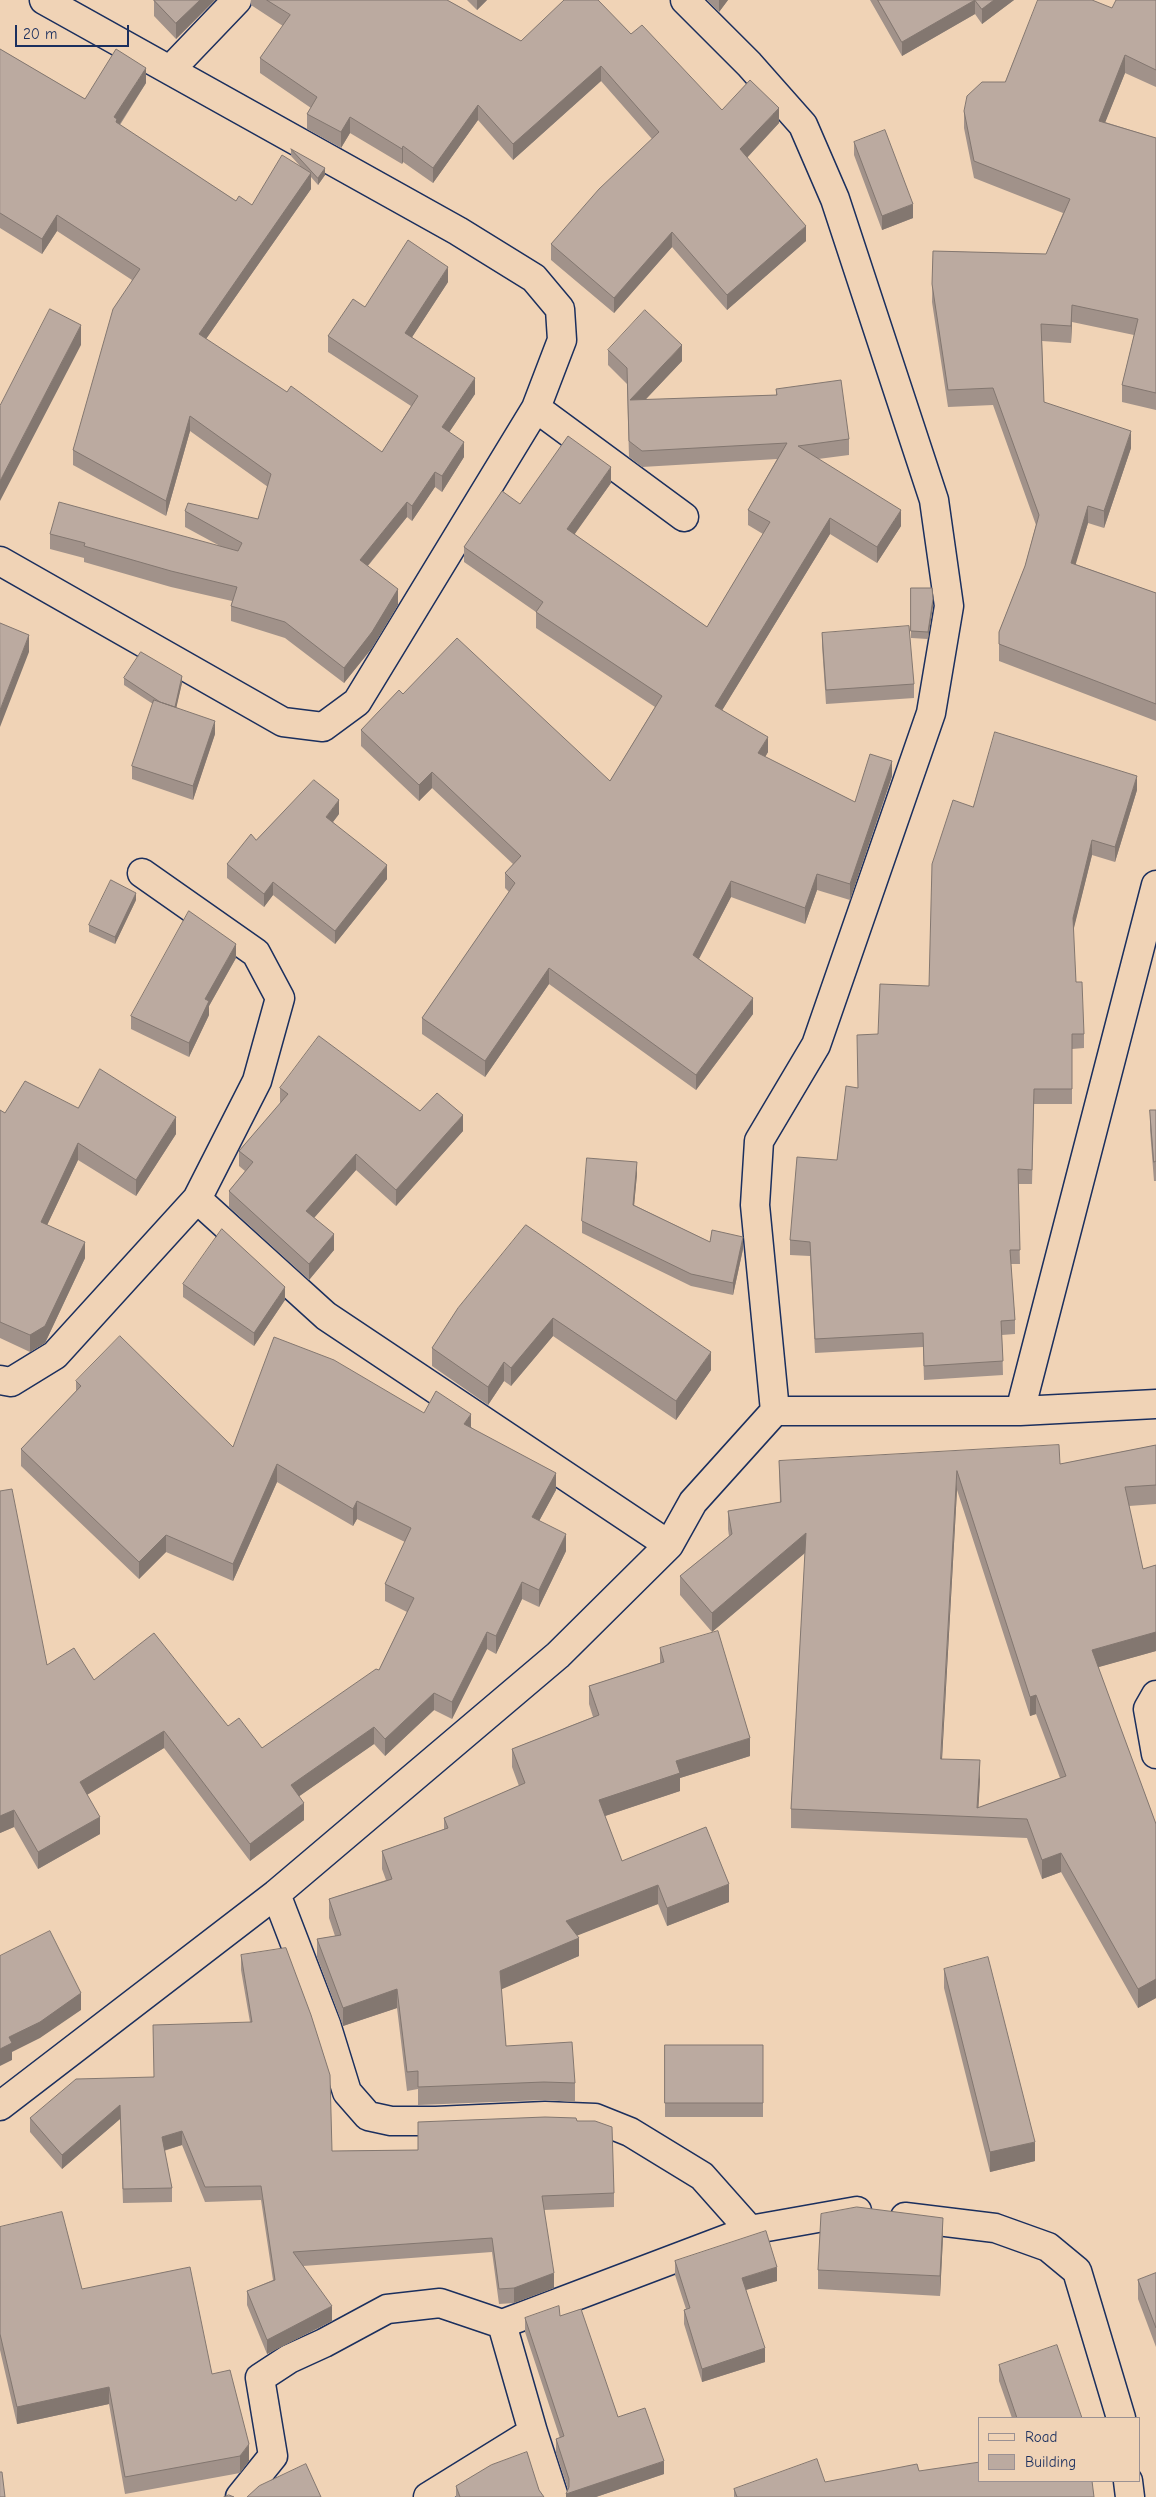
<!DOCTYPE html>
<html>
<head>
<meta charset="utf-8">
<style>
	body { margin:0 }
	#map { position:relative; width:1156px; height:2497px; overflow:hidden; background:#f0d3b6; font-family:"Comic Neue",sans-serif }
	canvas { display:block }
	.legend { position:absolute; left:978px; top:2417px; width:162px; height:65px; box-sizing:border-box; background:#f0d3b6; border:1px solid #9b9193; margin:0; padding:6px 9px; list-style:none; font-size:15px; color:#1b2f5e }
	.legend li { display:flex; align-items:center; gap:10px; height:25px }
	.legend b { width:25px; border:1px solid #9b9193 }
	.scale { position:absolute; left:15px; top:25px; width:114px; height:22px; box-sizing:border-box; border:2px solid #1b2f5e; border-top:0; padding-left:6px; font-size:15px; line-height:18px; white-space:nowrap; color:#1b2f5e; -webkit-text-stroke:4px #f0d3b6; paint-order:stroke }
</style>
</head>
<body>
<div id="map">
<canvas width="1156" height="2497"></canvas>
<ul class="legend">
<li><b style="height:6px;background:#f0d3b6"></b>Road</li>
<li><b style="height:14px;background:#bbaaa0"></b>Building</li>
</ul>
<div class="scale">20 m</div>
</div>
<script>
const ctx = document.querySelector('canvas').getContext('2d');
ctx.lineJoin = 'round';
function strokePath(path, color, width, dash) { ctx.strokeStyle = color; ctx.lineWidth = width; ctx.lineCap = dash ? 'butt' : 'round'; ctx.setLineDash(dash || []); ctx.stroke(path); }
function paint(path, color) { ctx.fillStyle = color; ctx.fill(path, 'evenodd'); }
const minor = new Path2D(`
	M171 69 237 0
	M536 408 684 517
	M0 561 283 722 323 727 357 702 536 408 562 340 560 309 534 278 458 231 44 0
	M197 1199 326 1316 669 1545
	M0 1380 11 1382 55 1355 197 1199 257 1081 280 998 256 953 142 873
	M775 1411H1020L1156 1404
	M1020 1411 1156 885
	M1156 1695 1148 1709 1156 1754
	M276 1894 326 2024 347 2092 368 2116 391 2121H436L545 2116 595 2118 630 2132 702 2176 750 2230 857 2211
	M0 2106 276 1894 558 1655 669 1545 693 1502 775 1411 755 1205 759 1141 816 1045 931 713 949 606 934 500 835 199 803 125 749 64 685 0
	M905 2217 995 2228 1048 2247 1077 2271 1121 2418
	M502 2324 533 2432 554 2497
	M1128 2481 1130 2497
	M240 2497 273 2456 260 2378 289 2359 324 2343 387 2309 440 2303 502 2324 750 2230
	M428 2497 533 2432`);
const wall = new Path2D(`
	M154 0H215L176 39 154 16Z
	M251 0H447L521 41 631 34 722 110 779 123 747 158 806 241 727 310 672 247 614 313 551 260V244L652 139 601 81 513 160 478 120 433 183 403 162 402 164 350 133 341 148 307 129V114L311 108 260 73V58L283 26 251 5Z
	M467 0H487L477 10Z
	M707 0H728L719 12Z
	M870 0H1014L982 24 975 14 902 56Z
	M1156 0V87L1125 73 1105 122 1156 138V410L1122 402V385L1134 335 1072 322 1071 343 1042 341 1044 402 1131 448 1104 528 1088 523 1075 564 1156 593V721L999 661V632L1025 566 1036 525 993 405 948 407 932 302 933 251 1046 254 1063 213 974 178 964 128V111L1005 82 1112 8Z
	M0 49 85 99 146 83 120 125 236 201 252 205 301 167 291 156V149L325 175 318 185 311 177V189L206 339 287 392 382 452 411 406 328 352V336L365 307 448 282 412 337 475 394 449 432 464 457 442 492 435 487 412 521 407 517 368 566 398 605 372 648 344 683 285 638 231 621V606L232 601 171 587 84 562V558L50 549V534L220 546 185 527V511L258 519 268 487 190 431 166 516 73 465V450L132 280 57 231 42 254 0 228Z
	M854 142 913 218 882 230 854 155Z
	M608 350 682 361 645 400 776 395V389L849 439V455L818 459 901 526 877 563 830 534 722 710 768 752 765 757 855 802 892 776 850 900 817 890 805 924 731 897 699 959 753 1014 696 1090 549 984 485 1077 422 1034V1018L509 892 505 888V873L513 864 432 788 419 801 361 746V730L403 694 610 781 655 707 536 628V612L464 562V547L520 504 611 483 574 534 707 627 763 534 748 525V510L777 459 642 467 629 457 627 384 608 365Z
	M911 588 933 606 928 639 911 638Z
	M822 633 914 684V698L826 704 822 646Z
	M124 678 182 683 176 707 215 734 193 800 132 779V766L153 704 124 685Z
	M1137 790 1115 862 1092 855 1073 930 1076 982 1084 1034V1048L1072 1049V1104H1034L1032 1184H1018L1020 1264H1011L1015 1320V1334L1002 1335 1003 1375 924 1380 923 1347 815 1353 810 1256 790 1255V1240L837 1160 858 1088 878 1034 929 986 973 807Z
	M339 814 333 822 387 879 335 944 273 895 264 907 227 878V864L256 840Z
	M136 900 115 944 89 932V925Z
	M236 958 209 1006V1015L189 1057 131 1029V1016Z
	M280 1088 420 1111 463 1131 396 1206 356 1170 314 1218 334 1250 309 1280 229 1207V1191L245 1171 239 1166V1151L280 1104Z
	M0 1110 5 1113 176 1134 136 1196 78 1160 47 1225 85 1258 45 1343 30 1352 0 1338Z
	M1150 1110H1156V1181H1154L1150 1130Z
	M637 1174 634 1205 710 1242 743 1249 733 1295 691 1286 582 1233V1221Z
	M526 1225 711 1370 676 1420 553 1336 511 1386 504 1381 488 1405 432 1366V1348Z
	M183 1284 285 1300 254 1346 183 1297Z
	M76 1381 233 1447 424 1413 471 1427 556 1490 539 1521 566 1551 539 1607 522 1599 496 1654 487 1649 452 1719 434 1710 385 1756 374 1744 299 1796 304 1820 250 1861 164 1748 87 1795 100 1834 38 1869 14 1827 0 1833V1491L47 1665 228 1726 262 1748 379 1670 407 1612 385 1601V1584L405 1542 357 1519 353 1526 277 1482 233 1581 166 1552 139 1579 21 1466V1449L76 1391Z
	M1156 1445V1504L1129 1506 1143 1569 1156 1565V1651L1098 1667 1156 1824V1998L1138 2008 1061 1872 1042 1879 1027 1838 791 1828V1809L805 1553 712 1632 680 1595V1576L729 1536 728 1529V1511L780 1502 779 1461 1060 1464ZM957 1490 1030 1716 1036 1714 1060 1778 978 1808 980 1779 942 1759Z
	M660 1648 750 1756 680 1778V1791L605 1816 622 1861 729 1902 667 1926 658 1904 577 1935 579 1956 501 1989 506 2046 575 2083V2102L544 2100 418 2105V2089L407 2091 397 2008 343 2026 317 1957V1939L335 1936 329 1918V1899L386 1880 382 1869V1851L444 1829V1818L519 1786 512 1767V1749L593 1717 589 1704V1686L660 1663Z
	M241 1955 332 2151 418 2150 577 2121 614 2193V2207L544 2210 554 2288 514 2303 499 2304 492 2252 303 2266 332 2321 267 2354 247 2305V2291L273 2280 261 2200 205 2202 182 2145 164 2151 172 2188V2202L123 2203 120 2119 62 2169 30 2132V2118L154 2077 250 2022 241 1970Z
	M944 1969 1035 2161 990 2172 944 1988Z
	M665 2045H763V2117H665Z
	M0 2227 82 2289 249 2461 240 2473 125 2494 109 2404 17 2424 0 2350Z
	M943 2237 940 2296 818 2289V2270Z
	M675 2261 777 2281 746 2290 765 2362 702 2382 684 2324V2310L686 2309 675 2275Z
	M1156 2273V2347L1138 2299V2280Z
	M560 2316 618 2417 664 2474 596 2497H566L568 2489 556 2453V2439L560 2438 525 2332V2318Z
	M999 2365 1082 2418H1012L999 2381Z
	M919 2471 1094 2497H734V2489L825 2482Z
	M456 2486 539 2490 544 2497H456Z`);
const shadedWall = new Path2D(`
	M200 0H215L176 39V23Z
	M477 0H487L477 10Z
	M719 0H728L719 12Z
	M975 0V14L902 56V42Z
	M994 0H1014L982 24V9Z
	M1125 55V73L1099 138V121Z
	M601 66V81L513 160V144Z
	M146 68V83L117 128 114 117Z
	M478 105V120L433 183V168Z
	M779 108V123L740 165V149Z
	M350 117V133L341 148V132Z
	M403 146V162L402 164V149Z
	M325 168V175L318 185V178Z
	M311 173V189L199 349V334Z
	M913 204V218L882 230V216Z
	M57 215V231L42 254V239Z
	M806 226V241L727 310V295Z
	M672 232V247L614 313V298Z
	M448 267V282L405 348V333Z
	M1072 305V322L1071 343V326Z
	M81 325V345L0 501V481Z
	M682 345V361L630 416V400Z
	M475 378V394L442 443V427Z
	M190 416V431L166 516V501Z
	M1131 431V448L1104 528V511Z
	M464 442V457L442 492V476Z
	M611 467V483L567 545V529Z
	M435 472V487L412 521V506Z
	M407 502V517L360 575V560Z
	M1088 506V523L1071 580V563Z
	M901 510V526L877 563V547Z
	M830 518V534L715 722V706Z
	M398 589V605L372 648 344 683V668Z
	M933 599V606L928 639V632Z
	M29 635V652L0 727V710Z
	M182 676V683L174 718V711Z
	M215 721V734L193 800V786Z
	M768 737V752L758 769V753Z
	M892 761V776L850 900V884Z
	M432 772V788L419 801V785Z
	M1137 776V790L1115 862V847Z
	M339 800V814L326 831V817Z
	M1092 840V855L1073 932V918Z
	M387 865V879L335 944V931Z
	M817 874V890L805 924V908Z
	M731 881V897L693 970V955Z
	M273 882V895L264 907V894Z
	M136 893V900L115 944V937Z
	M236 944V958L209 1006V1015L189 1057V1043L205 999Z
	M549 968V984L485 1077V1061Z
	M753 998V1014L696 1090V1075Z
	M463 1115V1131L396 1206V1190Z
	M176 1117V1134L136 1196V1180Z
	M78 1143V1160L41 1238V1222Z
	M356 1154V1170L306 1227V1211Z
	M637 1162V1174L633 1217V1205Z
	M334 1234V1250L309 1280V1264Z
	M743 1237V1249L733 1295V1283Z
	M85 1242V1258L45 1343 30 1352V1335Z
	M285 1287V1300L254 1346V1333Z
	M553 1318V1336L511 1386V1368Z
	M711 1352V1370L676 1420V1401Z
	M504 1362V1381L488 1405V1387Z
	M471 1414V1431L464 1424Z
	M277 1464V1482L233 1581V1564Z
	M957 1471V1490L941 1777V1759Z
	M556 1473V1490L532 1534V1517Z
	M357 1501V1519L353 1526V1509Z
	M806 1533V1552L712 1632V1613Z
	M566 1534V1551L539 1607V1590Z
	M166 1535V1552L139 1579V1562Z
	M522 1582V1599L496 1654V1636Z
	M487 1632V1649L452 1719V1702Z
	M1156 1632V1651L1092 1669V1650Z
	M434 1693V1710L385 1756V1739Z
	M1036 1695V1714L1030 1716V1697Z
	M374 1727V1744L291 1802V1785Z
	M164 1731V1748L80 1799V1782Z
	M750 1738V1756L680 1778V1791L599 1818V1800L676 1761Z
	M980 1760V1779L978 1817H977Z
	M304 1803V1820L250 1861V1844Z
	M14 1810V1827L0 1833V1816Z
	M100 1817V1834L38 1869V1852Z
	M1061 1853V1872L1042 1879V1860Z
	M729 1884V1902L667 1926V1908Z
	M658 1885V1904L566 1940V1921Z
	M579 1938V1956L500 1990V1971Z
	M1156 1979V1998L1138 2008V1989Z
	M397 1989V2008L343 2026V2008Z
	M81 1993V2010L40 2038 12 2052V2060L0 2066V2049L9 2037Z
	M120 2105V2119L62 2169V2155Z
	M182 2131V2145L162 2151V2137Z
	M1035 2142V2161L990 2172V2152Z
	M943 2218V2237L940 2296V2276Z
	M777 2267V2281L742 2291V2278Z
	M554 2273V2288L514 2303V2288Z
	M332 2306V2321L267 2354V2340Z
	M765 2348V2362L702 2382V2369Z
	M109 2387V2404L17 2424V2407Z
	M249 2444V2461L240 2473V2456Z
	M664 2461V2474L596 2497H566V2494Z`);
const building = new Path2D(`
	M154 0H200L176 23Z
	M267 0H447L521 41 564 0H598L631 34 642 25 722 110 750 80 779 108 740 149 806 226 727 295 672 232 614 298 551 244 599 189 659 132 601 66 513 144 478 105 433 168 403 146 402 149 350 117 341 132 307 114 317 97 260 58 290 15Z
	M878 0H975L902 42Z
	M975 0H994L982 9Z
	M1038 0H1092L1112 8 1116 0H1156V70L1125 55 1099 121 1156 138V393L1122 385 1138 319 1072 305 1071 326 1041 324 1044 402 1131 431 1104 511 1088 506 1071 563 1156 593V704L999 644V632L1025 566 1039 515 993 388 948 390 932 284 933 251 1046 254 1070 199 974 161 964 111 967 96 982 82H1005Z
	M0 49 85 99 116 49 146 68 114 117 117 119 116 122 236 201 239 196 252 205 282 155 311 173 199 334 287 392 291 386 382 452 418 396 328 336 353 299 365 307 408 240 448 267 405 333 475 378 442 427 464 442 442 476 435 472 412 506 407 502 360 560 398 589 372 632 344 668 285 622 231 606 237 587 171 571 84 546 85 543 50 534 59 502 238 551 242 543 185 511 188 503 258 519 271 474 190 416 166 501 73 450 113 309 140 269 57 215 42 239 0 213Z
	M885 130 913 204 882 216 854 142Z
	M291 149 325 168 318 178Z
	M50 309 81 325 0 481V406Z
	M645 310 682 345 630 400 777 395 776 389 841 380 849 439 798 446 901 510 877 547 830 518 715 706 768 737 758 753 855 802 870 754 892 761 850 884 817 874 805 908 731 881 693 955 753 998 696 1075 549 968 485 1061 422 1018 515 883 505 873 521 856 432 772 419 785 361 730 399 690 403 694 457 638 610 781 662 696 536 612 543 602 464 547 502 491 520 504 568 436 611 467 567 529 707 627 770 522 748 510 787 443 642 451 629 441 627 368 608 350Z
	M911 588H932L933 599 928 632 911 631Z
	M0 623 29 635 0 710Z
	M909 626 914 684 826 690 822 633Z
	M141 652 182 676 175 707 160 702 124 678Z
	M154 700 215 721 193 786 132 766Z
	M995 732 1137 776 1115 847 1092 840 1073 918 1076 982H1082L1084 1034H1072V1089H1034L1032 1170 1018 1169 1020 1250H1010L1015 1320 1001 1321 1003 1361 924 1366 923 1333 815 1339 810 1242 790 1240 797 1157 837 1160 846 1086 858 1088 857 1035 878 1034 880 984 929 986 932 864 953 800 973 807Z
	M314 780 339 800 326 817 387 865 335 931 273 882 264 894 227 864 251 834 256 840Z
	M111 880 136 893 115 937 89 925Z
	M189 911 236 944 205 999 209 1001 189 1043 131 1016Z
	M319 1036 420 1111 437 1093 463 1115 396 1190 356 1154 306 1211 334 1234 309 1264 229 1191 253 1162 239 1151 288 1094 280 1088Z
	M100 1069 176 1117 136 1180 78 1143 41 1222 85 1242 45 1326 30 1335 0 1322V1110L5 1113 25 1081 78 1108Z
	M1150 1110H1156V1161L1154 1162Z
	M587 1158 637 1162 633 1205 710 1242 712 1230 743 1237 733 1283 691 1274 582 1221Z
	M526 1225 711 1352 676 1401 553 1318 511 1368 504 1362 488 1387 432 1348 458 1308Z
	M222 1229 285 1287 254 1333 183 1284Z
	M120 1336 233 1447 274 1337 334 1360 424 1413 436 1391 471 1414 464 1424 556 1473 532 1517 566 1534 539 1590 522 1582 496 1636 487 1632 452 1702 434 1693 385 1739 374 1727 291 1785 304 1803 250 1844 164 1731 80 1782 100 1817 38 1852 14 1810 0 1816V1491L12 1489 47 1665 74 1648 94 1680 154 1633 228 1726 239 1718 262 1748 376 1669 379 1670 414 1598 385 1584 411 1528 357 1501 353 1509 277 1464 233 1564 166 1535 139 1562 21 1449 81 1386 76 1381Z
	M1059 1445 1060 1464 1156 1445V1485L1125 1487 1143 1569 1156 1565V1632L1092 1650 1156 1824V1979L1138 1989 1061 1853 1042 1860 1027 1819 791 1809 806 1533 712 1613 680 1576 732 1534 728 1511 781 1502 779 1461ZM957 1471 1030 1697 1036 1695 1066 1776 977 1808 980 1760 941 1759Z
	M718 1631 750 1738 676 1761 680 1773 599 1800 622 1861 706 1827 729 1884 667 1908 658 1885 566 1921 579 1938 500 1971 506 2046 572 2042 575 2083 544 2082 418 2087V2071L407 2072 397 1989 343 2008 317 1939 341 1935 329 1899 392 1879 382 1851 448 1828 444 1818 525 1783 512 1749 599 1715 589 1686 664 1662 660 1648Z
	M50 1931 81 1993 40 2022 9 2037 12 2043 0 2049V1956Z
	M286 1948 311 2015 330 2075 332 2151 418 2150V2122L545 2117 576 2118 577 2121H595L612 2127 614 2193 542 2196 554 2273 514 2288 499 2289 492 2238 293 2252 332 2306 267 2340 247 2291 275 2280 261 2186 205 2187 182 2131 162 2137 172 2188 123 2189 120 2105 62 2155 30 2118 76 2079 154 2077 153 2025 252 2022 241 1955Z
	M988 1957 1035 2142 990 2152 944 1969Z
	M665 2045H763V2103H665Z
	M857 2207 943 2218 940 2276 818 2270 821 2214Z
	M62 2212 82 2289 190 2267 212 2374 230 2370 249 2444 240 2456 125 2477 109 2387 17 2407 0 2334V2227Z
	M766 2231 777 2267 742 2278 765 2348 702 2369 684 2310 690 2308 675 2261Z
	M1156 2273V2328L1138 2280Z
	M559 2306 560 2316 581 2309 618 2417 645 2408 664 2461 566 2494 569 2487V2479L556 2439 564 2436 525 2318Z
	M1057 2345 1082 2418H1017L999 2365Z
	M527 2452 539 2490 544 2497H460L456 2486 491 2465Z
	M817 2459 825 2482 917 2464 919 2471 980 2462V2481H1092L1094 2497H737L734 2489Z
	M306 2464 321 2497H247L259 2486Z
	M0 2472H2L5 2497H0Z
	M229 2495 234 2497H224Z`);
strokePath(minor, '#1b2f5e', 31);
strokePath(minor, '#f0d3b6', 28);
paint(wall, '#a1928a');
paint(shadedWall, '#837770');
paint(building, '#bbaaa0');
strokePath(building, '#837770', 1);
</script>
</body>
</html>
